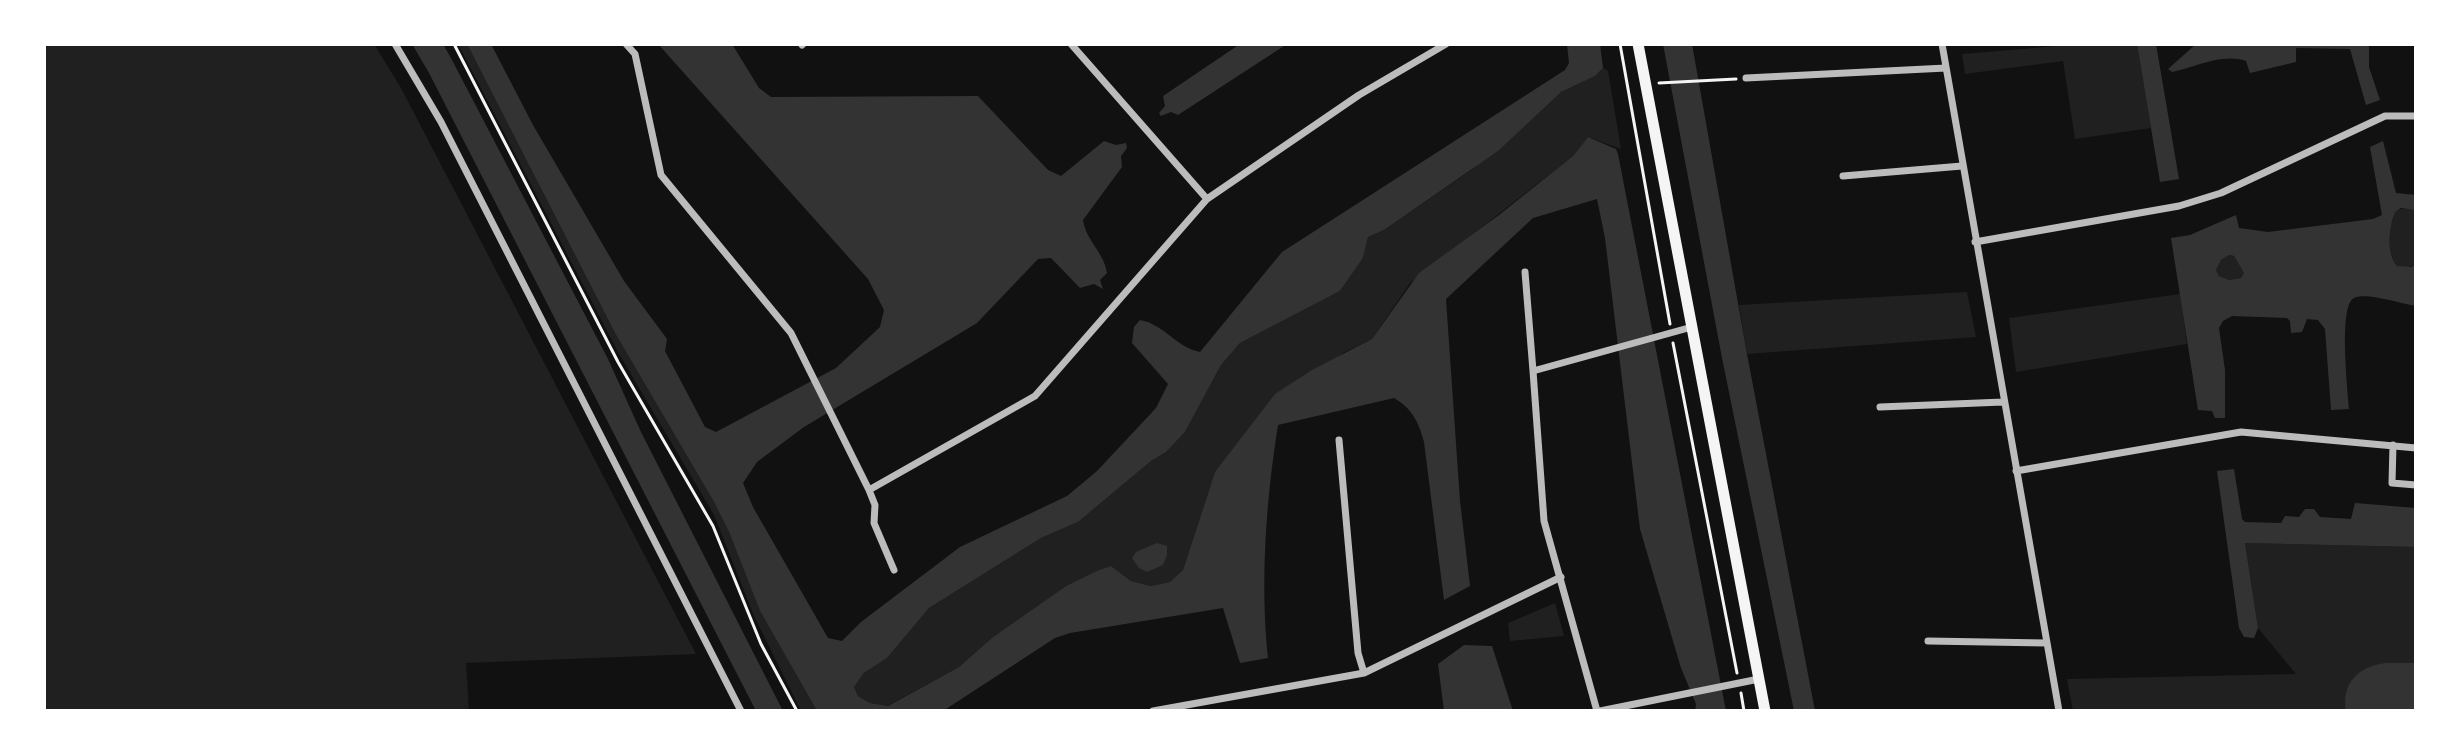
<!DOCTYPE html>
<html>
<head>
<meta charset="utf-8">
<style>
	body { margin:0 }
	#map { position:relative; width:2460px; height:755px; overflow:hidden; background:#111; font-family:Georgia,serif }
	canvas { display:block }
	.frame { position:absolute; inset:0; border:46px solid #fff; pointer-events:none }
</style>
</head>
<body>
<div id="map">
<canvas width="2460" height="755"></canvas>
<div class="frame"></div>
</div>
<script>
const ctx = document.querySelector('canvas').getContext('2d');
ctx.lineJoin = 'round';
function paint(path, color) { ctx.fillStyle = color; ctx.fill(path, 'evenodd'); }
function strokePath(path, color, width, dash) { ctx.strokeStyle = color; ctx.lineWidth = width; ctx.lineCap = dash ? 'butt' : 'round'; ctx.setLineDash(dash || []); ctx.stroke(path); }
const green = new Path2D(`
	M44 44H374L401 88 696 654 466 663 469 711H44Z
	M458 44H467L615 333 714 502 729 532 760 611 817 711H801L754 616 714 515 619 354Z
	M2081 44H2137L2151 128 2075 139 2063 61 1965 74 1962 54Z
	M1603 68 1608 71 1621 149 1588 137 1573 156 1410 283 1372 339 1343 353 1215 472 1183 570 1170 582 1152 586 1131 581 1111 566 1066 586 993 637 959 667 887 706 870 703 858 696 854 687 864 673 887 658 929 608 1041 538 1078 522 1151 461 1166 452 1185 432 1221 365 1240 343 1340 291 1363 258 1368 237 1384 230 1470 171 1561 92 1595 76Z
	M2409 207 2416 210V263C2410 269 2404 268 2397 266 2386 252 2389 227 2395 211Z
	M2229 255 2234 256 2244 273 2241 278 2229 280 2219 276 2216 270 2221 260Z
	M1967 292 1976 337 1747 354 1739 305Z
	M2180 294 2187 344 2016 372 2009 318Z
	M2245 543 2416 547V711H2073L2067 679 2296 674 2258 628Z
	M1555 603 1564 636 1510 641 1508 623Z`);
const water = new Path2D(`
	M412 44H443L452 60 608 359 641 432 783 711H756L429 73Z
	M467 44H491L533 125 624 281 667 339 665 351 705 427 716 432 836 368 880 327 884 310 868 279 658 44H732L759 88 771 97 978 96 1048 170 1061 176 1104 141 1116 145 1126 143 1127 148 1121 156 1122 167 1083 220C1086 241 1104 252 1107 273L1100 280 1103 289 1094 284 1080 288 1051 258 1038 259 977 323 804 427 757 462 743 483 753 507 828 638 842 641 861 622 960 547 1067 496 1097 471 1156 408 1168 384 1132 343 1134 327 1140 320C1166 325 1175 347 1200 352L1282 252 1565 70 1569 63 1567 44H1600L1603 68 1595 76 1561 92 1498 151 1384 230 1368 237 1363 258 1340 291 1240 343 1221 365 1185 432 1166 452 1151 461 1078 522 1041 538 929 608 887 658 864 673 854 687 858 696 870 703 888 706 959 667 993 637 1066 586 1097 571 1111 566 1131 581 1151 586 1170 582 1183 570 1215 472 1275 394 1312 370 1372 339 1419 273 1499 215 1573 156 1588 137 1616 149 1618 154 1726 711H1695L1696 704 1681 668 1640 529 1605 238 1597 199 1533 218 1446 299 1460 501 1470 586 1444 600 1424 442C1419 423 1412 408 1394 398L1278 425C1266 500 1260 583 1268 658L1240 663 1223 608 1070 633 1055 638 943 711H817L760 611 729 532 714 502 615 333Z
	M1240 44H1287L1178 115 1171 112 1161 116 1159 113 1165 106 1163 96Z
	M1663 44H1692L1747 354 1815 711H1794L1722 358Z
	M2137 44H2156L2179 179 2160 182Z
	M2196 44H2369V67L2380 100 2366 105 2350 49 2296 48V62L2250 73 2246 61C2221 53 2197 67 2172 72L2168 69Z
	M2383 141 2396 193 2416 195V210L2401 208 2395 212C2389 227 2386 253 2397 266L2412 267 2416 263V306C2402 304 2366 292 2354 298 2338 305 2348 391 2349 409L2331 410 2325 329 2318 320 2307 319 2302 332 2291 333 2290 321 2287 318 2232 316 2223 321 2219 328 2225 370V418H2215L2212 411 2198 410 2171 238 2190 235 2236 215 2239 228 2268 232 2373 219 2382 215 2370 147ZM2229 255 2234 256 2244 273 2241 278 2229 280 2219 276 2216 270 2221 260Z
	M2234 469 2242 519 2245 522 2281 523 2285 516 2299 517 2305 509H2314L2320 517 2351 519 2355 503 2416 508V547L2245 543 2258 628 2254 638 2244 637 2239 628 2217 471Z
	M1157 543 1167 546V555L1163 565 1147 572 1139 568 1132 558 1136 552Z
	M1464 645 1492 646 1513 711H1444L1438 664Z
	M2386 663H2416V711H2346C2341 683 2359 666 2386 663Z`);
const path = new Path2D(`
	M454 44 618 362 713 526 761 644 797 711
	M1620 44 1670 324
	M1659 83 1736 79
	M1673 343 1737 673
	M1741 693 1744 711`);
const minor = new Path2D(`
	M395 44 441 122 741 711
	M626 44 635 54 661 175 791 333 869 490 875 505 874 523 894 570
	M1071 44 1207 199
	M1942 44 2059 711
	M802 45 803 44
	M1746 78 1946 68
	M1843 176 1962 166
	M1975 242 2179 206 2221 193 2385 116H2416
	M1525 272 1533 371
	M1880 407 2003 402
	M1339 440 1358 653 1364 673
	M2393 445 2392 483 2416 485
	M2016 471 2241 432 2416 448
	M869 490 1035 396 1207 199 1359 95 1446 44
	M1928 641 2046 643
	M1153 711 1364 673 1561 577
	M1597 711 1544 521 1533 371 1692 327
	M1600 711 1759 679`);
const secondary = new Path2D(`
	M1638 44 1765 711`);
paint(green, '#202020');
paint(water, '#333');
strokePath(path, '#f5f5f5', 3);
strokePath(minor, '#bcbcbc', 7);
strokePath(secondary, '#f5f5f5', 11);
</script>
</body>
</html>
